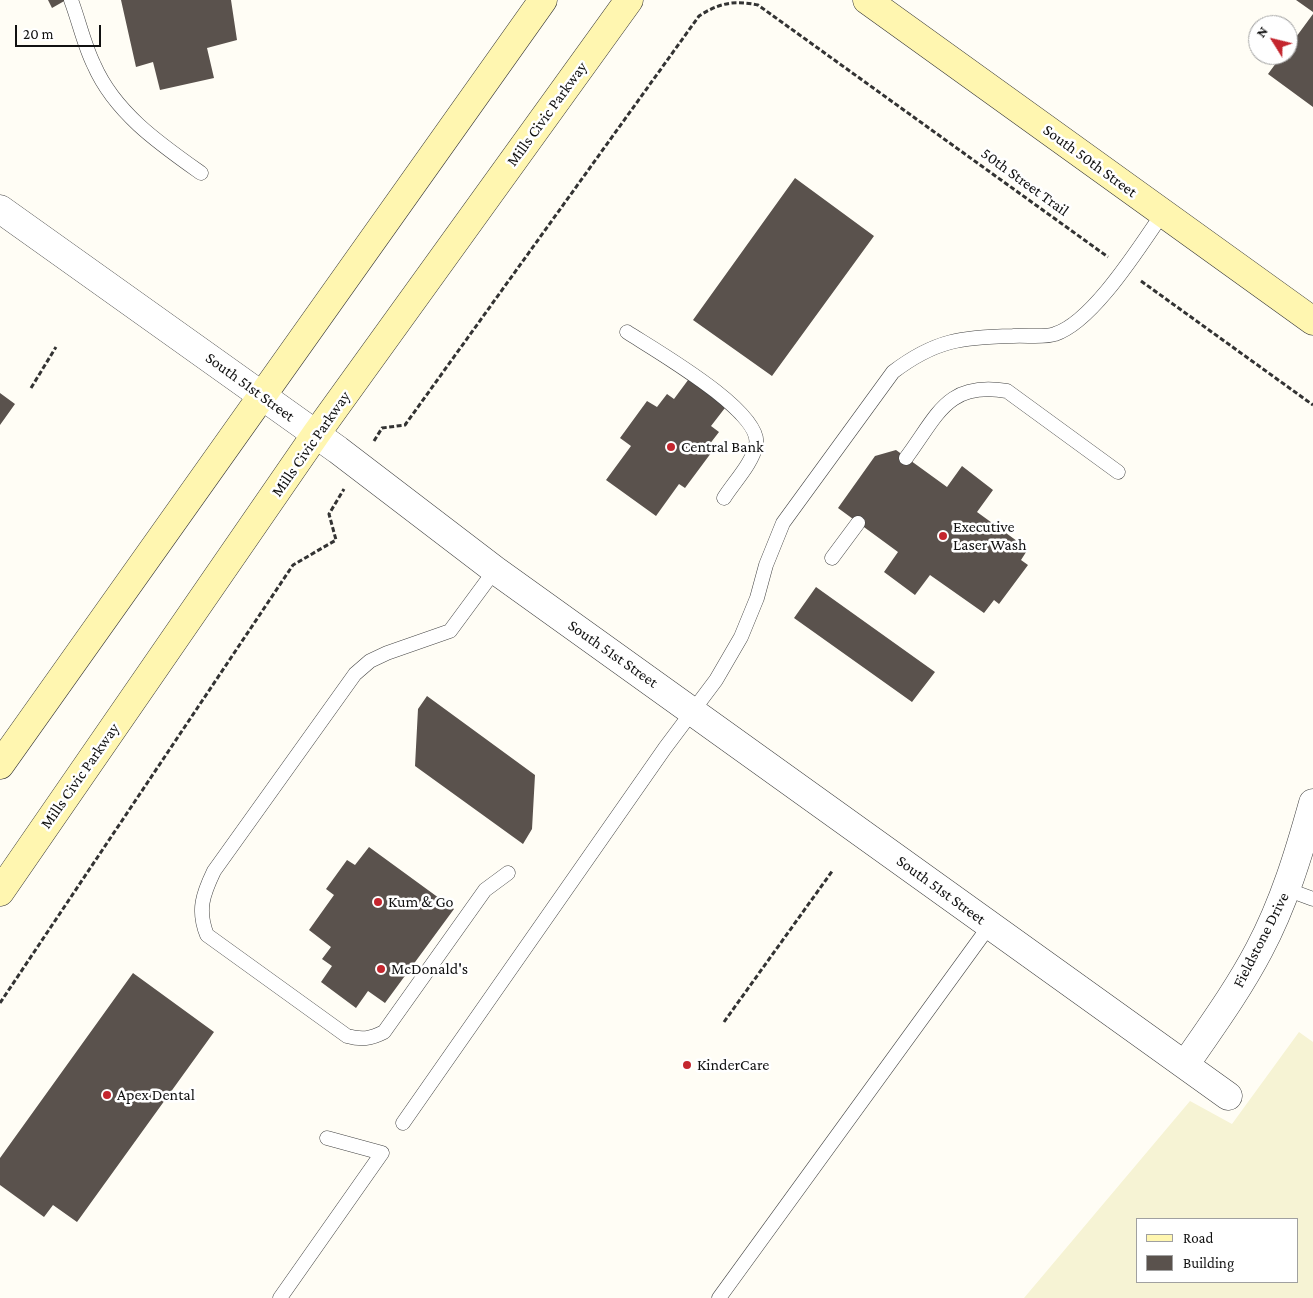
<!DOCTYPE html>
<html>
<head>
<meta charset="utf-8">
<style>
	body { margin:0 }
	#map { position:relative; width:1313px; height:1298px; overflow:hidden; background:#fffdf5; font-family:"Crimson Pro",serif }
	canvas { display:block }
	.legend { position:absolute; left:1136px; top:1218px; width:162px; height:65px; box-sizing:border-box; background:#fff; border:1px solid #a0a0a0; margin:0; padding:6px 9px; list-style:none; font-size:15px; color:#111 }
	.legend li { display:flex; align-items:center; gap:10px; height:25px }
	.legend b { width:25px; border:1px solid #a0a0a0 }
	.north { position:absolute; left:1248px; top:15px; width:50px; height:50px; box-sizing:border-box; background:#fff; border:1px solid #a0a0a0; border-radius:50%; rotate:306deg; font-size:14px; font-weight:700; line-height:20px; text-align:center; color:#111 }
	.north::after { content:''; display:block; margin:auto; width:18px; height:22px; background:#c4262e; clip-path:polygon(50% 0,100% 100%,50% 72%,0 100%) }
	.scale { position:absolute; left:15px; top:25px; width:86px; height:22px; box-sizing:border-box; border:2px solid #111; border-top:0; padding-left:6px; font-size:15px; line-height:18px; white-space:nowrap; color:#111; -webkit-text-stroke:4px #fff; paint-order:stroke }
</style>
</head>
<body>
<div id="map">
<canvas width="1313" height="1298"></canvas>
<ul class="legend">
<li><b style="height:6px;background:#fff6b0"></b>Road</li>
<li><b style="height:14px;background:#5a524d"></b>Building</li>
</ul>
<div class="north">N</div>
<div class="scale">20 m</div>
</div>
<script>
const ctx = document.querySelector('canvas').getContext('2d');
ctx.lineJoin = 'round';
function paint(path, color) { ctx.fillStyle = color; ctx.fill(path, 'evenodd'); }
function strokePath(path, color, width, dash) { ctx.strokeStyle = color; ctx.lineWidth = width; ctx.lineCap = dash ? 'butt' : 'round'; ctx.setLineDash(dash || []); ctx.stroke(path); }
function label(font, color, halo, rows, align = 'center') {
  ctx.font = font + ' "Crimson Pro",serif'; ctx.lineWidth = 5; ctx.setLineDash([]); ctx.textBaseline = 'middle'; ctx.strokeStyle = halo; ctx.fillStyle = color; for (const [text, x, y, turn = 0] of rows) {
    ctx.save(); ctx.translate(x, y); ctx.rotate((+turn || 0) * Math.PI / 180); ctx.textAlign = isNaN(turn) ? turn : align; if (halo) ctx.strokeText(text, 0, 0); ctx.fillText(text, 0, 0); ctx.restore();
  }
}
const farmland = new Path2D(`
	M1299 1032 1313 1042V1298H1024L1190 1101 1232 1124ZM1137 1219H1297V1282H1137Z`);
const building = new Path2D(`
	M48 0H66L52 8Z
	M121 0H231L237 40 207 48 214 78 160 90 153 62 136 67Z
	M1296 0H1313V12Z
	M1313 14V107L1268 74 1282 55H1288V48Z
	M795 178 874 236 772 376 693 320Z
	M691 376 728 404 711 426 719 432 709 445 714 449 685 488 679 484 656 516 606 480 631 446 620 438 647 401 657 407 667 394 674 399Z
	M0 393 15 404 0 425Z
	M896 450 947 487 962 466 993 490 977 512 1028 549 1021 560 1028 565 999 604 994 600 984 613 930 575 915 595 884 572 898 552 838 508 875 456Z
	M816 587 935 672 912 702 794 618Z
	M427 696 535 775 532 829 523 844 415 766 418 709Z
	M369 847 454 909 385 1003 368 991 356 1008 321 982 332 966 322 959 331 947 309 930 334 895 326 889 347 860 355 865Z
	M133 973 214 1032 77 1222 53 1205 44 1217 0 1185V1158Z`);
const path = new Path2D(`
	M1141 281 1313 405
	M31 388 56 347
	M374 441 382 428 405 425 699 16C719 3 734 0 758 5L1108 257
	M0 1003 293 565 336 540 329 514 344 489
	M724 1022 833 870`);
const service = new Path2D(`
	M71 0C79 21 84 45 94 65 115 113 160 144 201 173
	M627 332C653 349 764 412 756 445 752 464 734 482 724 498
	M906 458C938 415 947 381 1007 391L1118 472
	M832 558 858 523
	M495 570 450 631 387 653 370 661 355 674 214 871C203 894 197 910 207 935L347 1036C362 1040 370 1039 384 1032L485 890 508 873
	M1286 889 1313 899
	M403 1123 665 748 716 680 741 637 757 598 766 565 783 523 893 372C935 340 962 337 1013 336 1026 335 1044 338 1055 334 1093 322 1140 246 1163 213
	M280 1298 382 1153 327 1138
	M719 1298 990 925`);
const minor = new Path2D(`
	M0 209 338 450 495 570 1228 1096
	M1185 1065C1211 1027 1238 990 1259 950 1284 903 1299 853 1313 803`);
const secondary = new Path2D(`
	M867 0 1313 321
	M0 765 543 0
	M0 892 316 434 629 0`);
const markers = [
	[671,447,5,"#c4262e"],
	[943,536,5,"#c4262e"],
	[378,902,5,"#c4262e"],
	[381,969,5,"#c4262e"],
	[687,1065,5,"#c4262e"],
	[107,1095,5,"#c4262e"]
];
const streetNames = [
	["Mills Civic Parkway",547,114,-54],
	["South 50th Street",1090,161,36],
	["50th Street Trail",1025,182,36],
	["South 51st Street",250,387,36],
	["Mills Civic Parkway",311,444,-55],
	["South 51st Street",613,654,35],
	["Mills Civic Parkway",80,776,-55],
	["South 51st Street",941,890,36],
	["Fieldstone Drive",1261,940,-63]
];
const poiNames = [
	["Central Bank",681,447],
	["Executive",953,527],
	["Laser Wash",953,545],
	["Kum & Go",388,902],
	["McDonald's",391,969],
	["KinderCare",697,1065],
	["Apex Dental",117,1095]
];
paint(farmland, '#f6f3d4');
paint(building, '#5a524d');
strokePath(service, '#444', 15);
strokePath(minor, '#444', 29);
strokePath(secondary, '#333', 29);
strokePath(path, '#333', 3, [5, 2.5]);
strokePath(service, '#fff', 14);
strokePath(minor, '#fff', 28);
strokePath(secondary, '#fff6b0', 28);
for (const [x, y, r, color] of markers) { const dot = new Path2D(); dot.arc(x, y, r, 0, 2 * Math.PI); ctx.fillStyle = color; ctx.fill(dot); strokePath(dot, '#fff', 2); }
label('16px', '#111', '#fff', streetNames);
label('16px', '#111', '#fff', poiNames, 'left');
</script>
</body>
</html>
